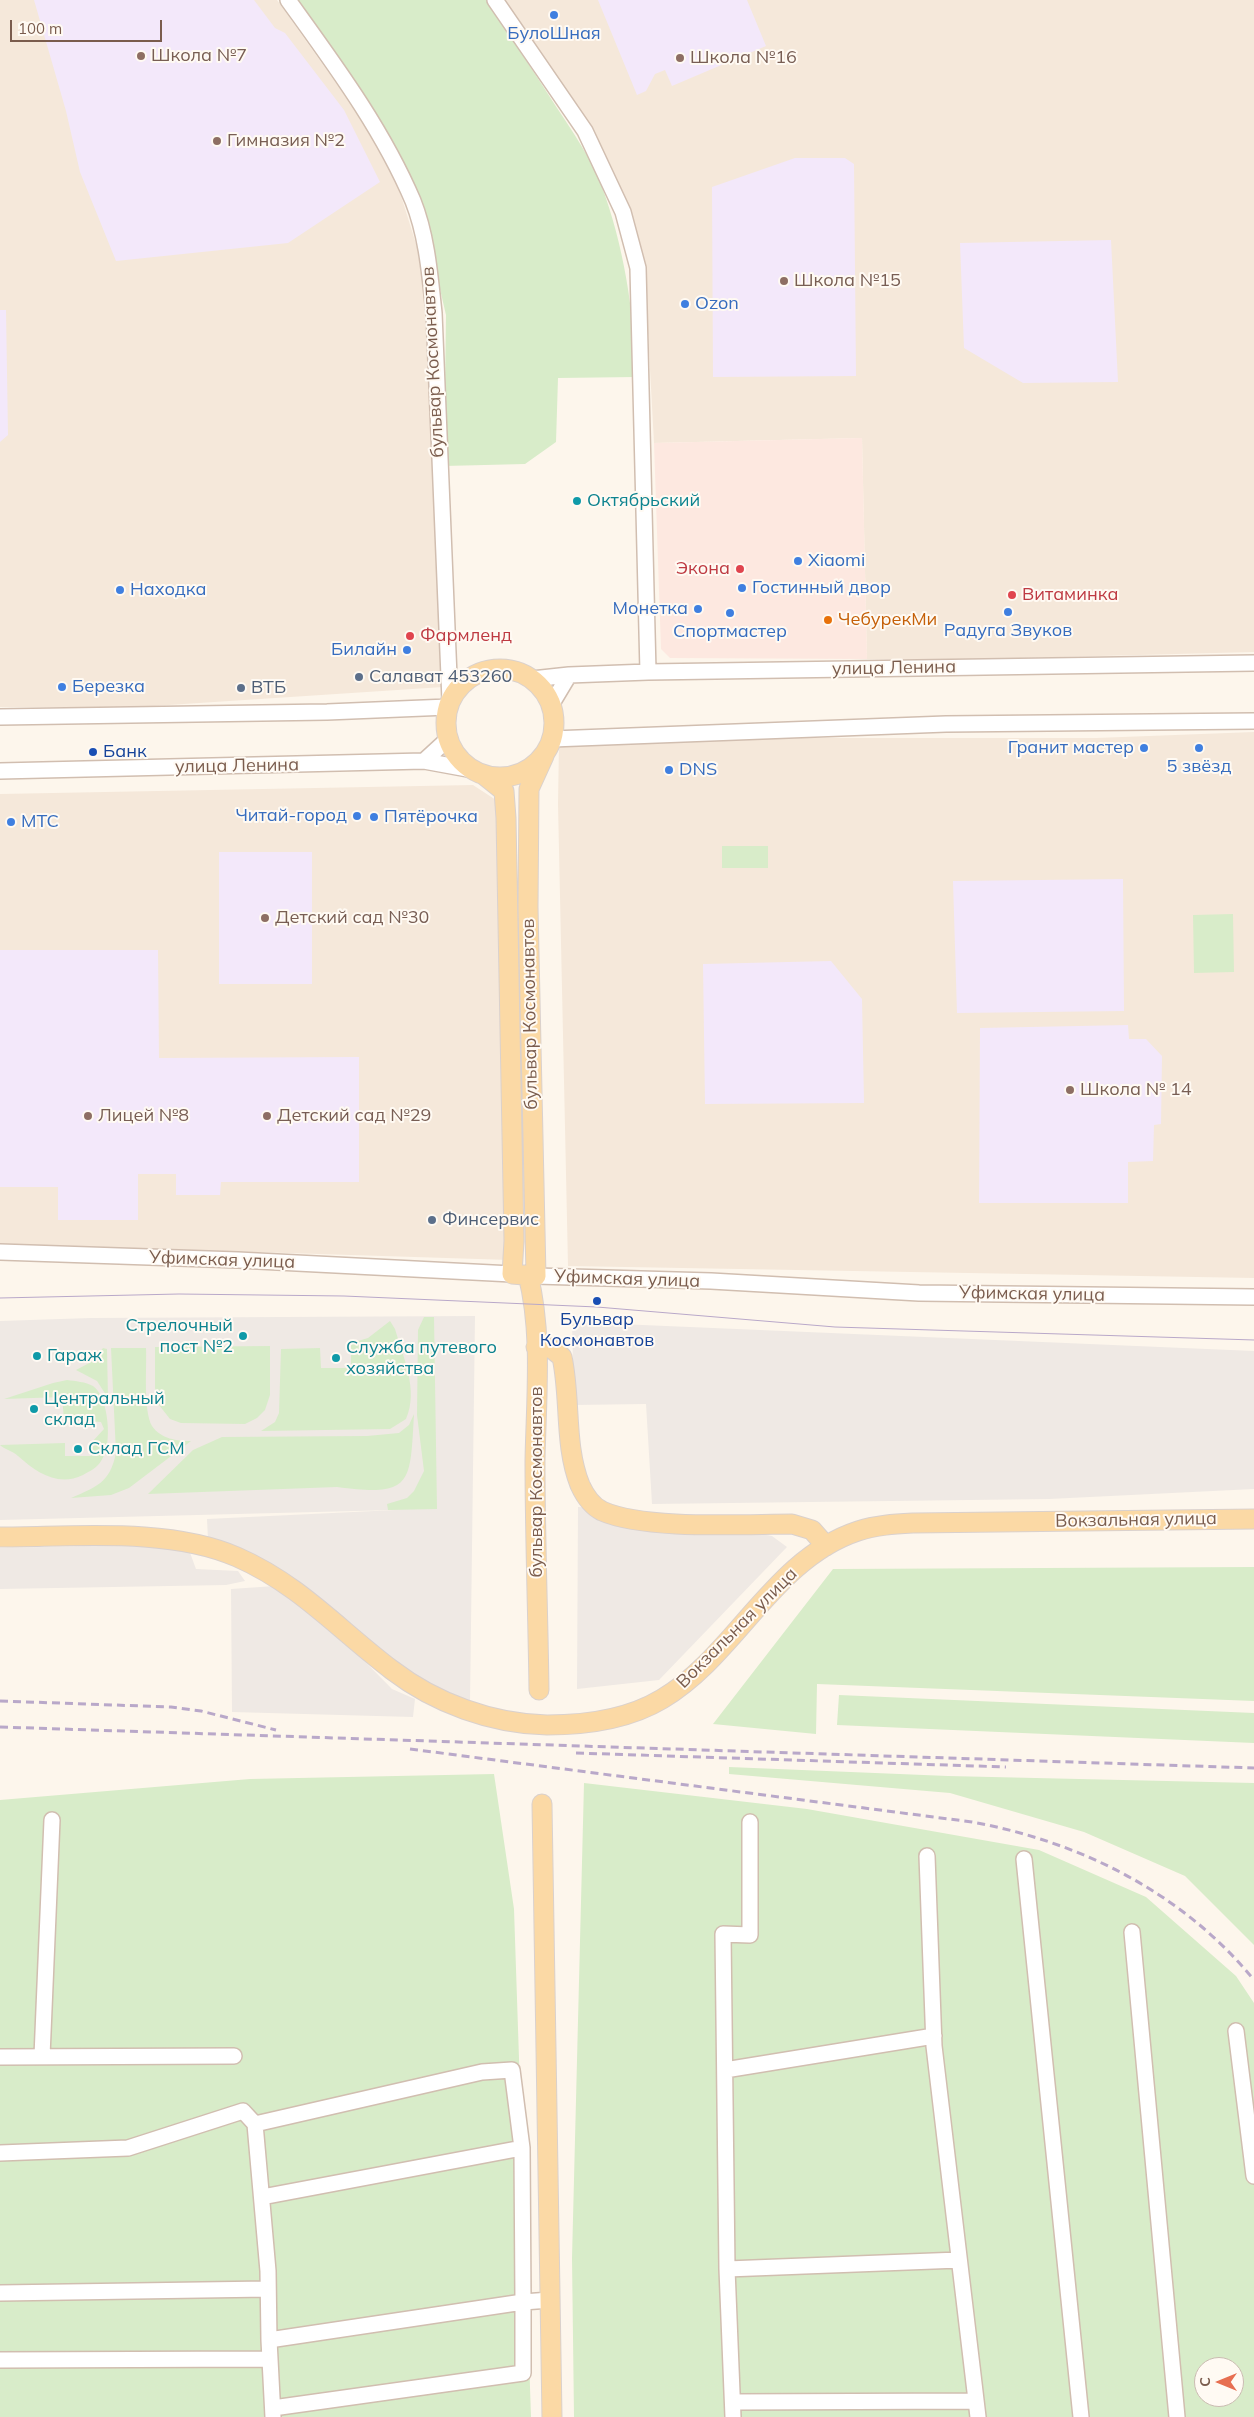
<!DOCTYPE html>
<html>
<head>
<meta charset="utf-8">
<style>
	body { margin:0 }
	#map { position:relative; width:1254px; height:2417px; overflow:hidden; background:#fdf6ec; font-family:Mulish,sans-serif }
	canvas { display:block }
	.north { position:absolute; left:1194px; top:2357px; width:50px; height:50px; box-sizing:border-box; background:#fffaf3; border:1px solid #cabbb1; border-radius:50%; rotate:270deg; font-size:14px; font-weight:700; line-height:20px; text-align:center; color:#7a5c4d }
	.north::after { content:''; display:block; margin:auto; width:18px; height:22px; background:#e76f51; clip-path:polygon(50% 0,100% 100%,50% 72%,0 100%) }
	.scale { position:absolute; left:10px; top:20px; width:152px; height:22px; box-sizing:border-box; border:2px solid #7a5c4d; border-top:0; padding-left:6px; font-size:15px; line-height:18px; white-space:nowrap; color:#7a5c4d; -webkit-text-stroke:4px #fffaf3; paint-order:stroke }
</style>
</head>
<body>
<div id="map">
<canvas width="1254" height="2417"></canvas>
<div class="north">С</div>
<div class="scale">100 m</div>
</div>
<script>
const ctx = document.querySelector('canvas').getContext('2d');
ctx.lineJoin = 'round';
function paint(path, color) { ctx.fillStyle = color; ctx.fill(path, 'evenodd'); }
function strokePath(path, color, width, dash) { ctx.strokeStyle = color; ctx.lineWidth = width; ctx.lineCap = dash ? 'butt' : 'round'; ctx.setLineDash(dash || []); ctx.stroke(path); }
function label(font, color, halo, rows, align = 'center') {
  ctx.font = font + ' Mulish,sans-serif'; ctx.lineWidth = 4; ctx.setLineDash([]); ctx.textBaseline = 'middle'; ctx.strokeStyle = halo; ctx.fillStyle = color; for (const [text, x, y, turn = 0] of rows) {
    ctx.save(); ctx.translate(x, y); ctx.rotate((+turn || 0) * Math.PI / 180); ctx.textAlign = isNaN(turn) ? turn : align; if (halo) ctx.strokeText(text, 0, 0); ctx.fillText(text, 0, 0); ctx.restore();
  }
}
const residential = new Path2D(`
	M0 0H277L368 128 397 183 417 247 424 293 443 687 138 707H0Z
	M503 0H1254V652L943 660 867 659 862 438 654 443 647 314 639 262 626 211Z
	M1254 732V1278L568 1266 558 804 559 744 803 738H1096Z
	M473 785 499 802 510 1260 0 1244V794Z`);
const commercial = new Path2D(`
	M862 438 867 659 670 658 661 649 654 443Z`);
const industrial = new Path2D(`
	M475 1316 470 1702 422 1685 208 1540 207 1519 395 1510 0 1520V1321L91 1318Z
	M572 1322 1254 1351V1489L1049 1499 652 1504 646 1404 574 1405Z
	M578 1507 608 1509 631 1529 729 1528 772 1536 787 1547 659 1680 577 1689Z
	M167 1544 189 1550 196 1569 238 1571 245 1581 226 1585 0 1589V1548Z
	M275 1586 327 1623 392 1689 415 1699 413 1717 232 1712 231 1589Z`);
const education = new Path2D(`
	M34 0H254L275 28 285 33 344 110 380 182 288 243 116 261 80 172 66 111Z
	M598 0H747L766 46 672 86 665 70 655 74 646 91 637 95Z
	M795 158H845L854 164 856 376 713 377 712 187Z
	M1111 240 1118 382 1023 383 964 348 960 243Z
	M0 310H6L8 435 0 442Z
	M219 852H312V984H219Z
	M1123 879 1124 1011 957 1013 953 881Z
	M0 950H158L159 1058 359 1057V1182H221L220 1195H176V1174H138V1220H58V1187H0Z
	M831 961 862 999 864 1103 705 1104 703 964Z
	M1128 1025 1129 1039H1146L1162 1056 1161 1124 1154 1125 1153 1161 1128 1162V1203H979L980 1028Z`);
const green = new Path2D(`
	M294 0H486C510 36 534 72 557 108 573 132 590 157 601 184 624 246 634 311 636 377L558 378 556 442 525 464 444 466 446 315 423 216 397 152 371 106Z
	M722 846H768V868H722Z
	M1233 914 1234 972 1194 973 1193 915Z
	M424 1317H434L437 1509 388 1510 387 1504 407 1498 414 1491 424 1471 417 1415 418 1330Z
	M390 1321 395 1329C403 1357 419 1390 406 1419L390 1429 261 1431 275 1422 279 1413 281 1349 320 1348 321 1368H351V1343L368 1338Z
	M270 1346V1395L265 1410 257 1418 245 1424 181 1423 170 1419 159 1405 155 1388V1347Z
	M103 1348 107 1349 108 1398 97 1381 76 1370 93 1361Z
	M111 1348H146C147 1367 143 1410 152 1426 161 1439 177 1441 191 1441L129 1488 111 1495 71 1498C96 1487 110 1483 116 1453Z
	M67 1380C75 1381 86 1382 93 1386 109 1397 113 1446 101 1461 97 1468 90 1471 83 1475 58 1487 37 1473 18 1456 13 1451 4 1449 0 1445L65 1443V1456H91V1443L104 1429 101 1422 64 1419 62 1397 4 1399 53 1383Z
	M414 1414C410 1484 413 1497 337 1487L148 1494 193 1450 222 1437 367 1436 399 1433 409 1425Z
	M1254 1567V1701L817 1684 816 1734 713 1724 833 1569Z
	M839 1695 1254 1713V1743L837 1725Z
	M729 1767 948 1776 1254 1783V1945L1185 1876 1084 1832 950 1793 729 1774Z
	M494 1774 514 1909 531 2417H0V1800L250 1779Z
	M584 1783 807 1809 1039 1850 1146 1897 1236 1976 1254 2003V2417H574L572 2258ZM1204 2367H1234V2397H1204Z`);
const minor = new Path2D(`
	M288 0C334 64 382 128 413 201 427 236 430 276 434 313L450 701
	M495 0 585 131 623 212 638 268 648 672
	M532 679 569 675 648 672 1254 663
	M551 705 569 675
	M0 717 327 712 448 707
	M552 739 946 724 1254 721
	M424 761 448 739
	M0 771 424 761 473 770
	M0 1252 238 1260 512 1274
	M536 1276 711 1281 919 1293 1254 1297
	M927 1856 934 2046 978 2417
	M1024 1859 1081 2417
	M1132 1932 1177 2417
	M1236 2031 1254 2176
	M42 2056 52 1820
	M0 2057 234 2056
	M725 2070 934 2036
	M255 2124 268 2271 269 2340 273 2417
	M0 2153 128 2148 243 2111 255 2124 482 2072 512 2070 522 2148 523 2302 269 2340
	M262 2197 522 2148
	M727 2269 959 2260
	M0 2293 268 2289
	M0 2360 269 2359
	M733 2402 975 2401
	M273 2408 523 2373V2302L550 2300
	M733 2417 727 2269 723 1934 750 1935V1822`);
const major = new Path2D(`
	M446 723a54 54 0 1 1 108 0a54 54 0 1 1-108 0Z
	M484 775 504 791 506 818 514 1241 512 1274 536 1276 528 907 529 789 544 756
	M528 1275C543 1334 536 1401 535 1461 535 1537 538 1614 539 1690
	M536 1347 551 1348 562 1357C571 1399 564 1445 580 1485 585 1496 592 1506 602 1511 645 1530 743 1524 792 1524L812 1530 826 1546
	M0 1537C73 1537 169 1527 237 1557 299 1584 339 1630 392 1670 435 1703 492 1724 547 1725 586 1725 627 1720 662 1699 736 1655 773 1559 858 1531 876 1525 896 1524 914 1523L1254 1519
	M542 1804 552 2417`);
const tram = new Path2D(`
	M0 1298 179 1294 344 1296 597 1307 835 1327 1254 1340`);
const rail = new Path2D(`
	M0 1701 171 1707 201 1711 276 1730
	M0 1727 1254 1768
	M410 1749 972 1822C1081 1842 1183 1893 1254 1980
	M576 1753 1006 1767`);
const markers = [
	[554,15,5,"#3f7fe0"],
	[141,56,5,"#8d6e63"],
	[680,58,5,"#8d6e63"],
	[217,141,5,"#8d6e63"],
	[784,281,5,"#8d6e63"],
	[685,304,5,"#3f7fe0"],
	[577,501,5,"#0f9aa8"],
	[798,561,5,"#3f7fe0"],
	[740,569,5,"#e0444e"],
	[742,588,5,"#3f7fe0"],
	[120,590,5,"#3f7fe0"],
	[1012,595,5,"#e0444e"],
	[698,609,5,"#3f7fe0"],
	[1008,612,5,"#3f7fe0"],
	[730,613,5,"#3f7fe0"],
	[828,620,5,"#e8710a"],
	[410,636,5,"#e0444e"],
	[407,650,5,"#3f7fe0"],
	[359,677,5,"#5c6f8a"],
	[62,687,5,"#3f7fe0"],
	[241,688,5,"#5c6f8a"],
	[1144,748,5,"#3f7fe0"],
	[1199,748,5,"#3f7fe0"],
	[93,752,5,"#1a4fb4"],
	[669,770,5,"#3f7fe0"],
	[357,816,5,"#3f7fe0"],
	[374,817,5,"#3f7fe0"],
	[11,822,5,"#3f7fe0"],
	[265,918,5,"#8d6e63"],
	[1070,1090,5,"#8d6e63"],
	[88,1116,5,"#8d6e63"],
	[267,1116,5,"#8d6e63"],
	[432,1220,5,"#5c6f8a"],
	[597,1301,5,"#1a4fb4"],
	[243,1336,5,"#0f9aa8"],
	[37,1356,5,"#0f9aa8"],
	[336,1358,5,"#0f9aa8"],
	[34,1409,5,"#0f9aa8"],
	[78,1449,5,"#0f9aa8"]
];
const shopNames = [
	["БулоШная",554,34,"center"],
	["Ozon",695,304],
	["Xiaomi",808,561],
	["Гостинный двор",752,588],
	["Находка",130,590],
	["Монетка",688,609,"right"],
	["Радуга Звуков",1008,631,"center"],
	["Спортмастер",730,632,"center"],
	["Билайн",397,650,"right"],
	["Березка",72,687],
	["Гранит мастер",1134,748,"right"],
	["5 звёзд",1199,767,"center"],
	["DNS",679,770],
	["Читай-город",347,816,"right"],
	["Пятёрочка",384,817],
	["МТС",21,822]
];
const educationNames = [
	["Школа №7",151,56],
	["Школа №16",690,58],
	["Гимназия №2",227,141],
	["Школа №15",794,281],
	["Детский сад №30",275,918],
	["Школа № 14",1080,1090],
	["Лицей №8",98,1116],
	["Детский сад №29",277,1116]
];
const streetNames = [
	["бульвар Космонавтов",433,362,-93],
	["улица Ленина",894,668,-1],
	["улица Ленина",237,766,-1],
	["бульвар Космонавтов",530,1014,-91],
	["Уфимская улица",222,1260,2],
	["Уфимская улица",627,1279,2],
	["Уфимская улица",1032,1294,1],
	["бульвар Космонавтов",537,1482,-90],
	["Вокзальная улица",1136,1520,-1],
	["Вокзальная улица",737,1628,-45]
];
const cultureNames = [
	["Октябрьский",587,501],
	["Стрелочный",233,1326,"right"],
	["пост №2",233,1347,"right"],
	["Служба путевого",346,1348],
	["хозяйства",346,1369],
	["Гараж",47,1356],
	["Центральный",44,1399],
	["склад",44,1420],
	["Склад ГСМ",88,1449]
];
const healthNames = [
	["Экона",730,569,"right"],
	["Витаминка",1022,595],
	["Фармленд",420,636]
];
const foodNames = [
	["ЧебурекМи",838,620]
];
const serviceNames = [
	["Салават 453260",369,677],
	["ВТБ",251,688],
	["Финсервис",442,1220]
];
const transitNames = [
	["Банк",103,752],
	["Бульвар",597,1320,"center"],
	["Космонавтов",597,1341,"center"]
];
paint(residential, '#f5e8da');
paint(commercial, '#fde8e0');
paint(industrial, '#efe9e4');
paint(education, '#f3e8fa');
paint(green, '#d8ecc9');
strokePath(minor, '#d1beb0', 18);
strokePath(major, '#dad1cd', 21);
strokePath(minor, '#fff', 15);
strokePath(major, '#fbd9a5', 19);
strokePath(tram, '#b9a8c9', 1);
strokePath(rail, '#b9a8c9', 3, [8, 5]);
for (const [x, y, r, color] of markers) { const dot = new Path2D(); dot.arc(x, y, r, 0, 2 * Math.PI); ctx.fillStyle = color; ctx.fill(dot); strokePath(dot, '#fffaf3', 2); }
label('18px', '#366cbe', '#fffaf3', shopNames, 'left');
label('18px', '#785e54', '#fffaf3', educationNames, 'left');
label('18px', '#7a5c4d', '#fffaf3', streetNames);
label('18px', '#0d838f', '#fffaf3', cultureNames, 'left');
label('18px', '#be3a42', '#fffaf3', healthNames, 'left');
label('18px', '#c56008', '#fffaf3', foodNames, 'left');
label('18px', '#4e5e75', '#fffaf3', serviceNames, 'left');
label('18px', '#164399', '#fffaf3', transitNames, 'left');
</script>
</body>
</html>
